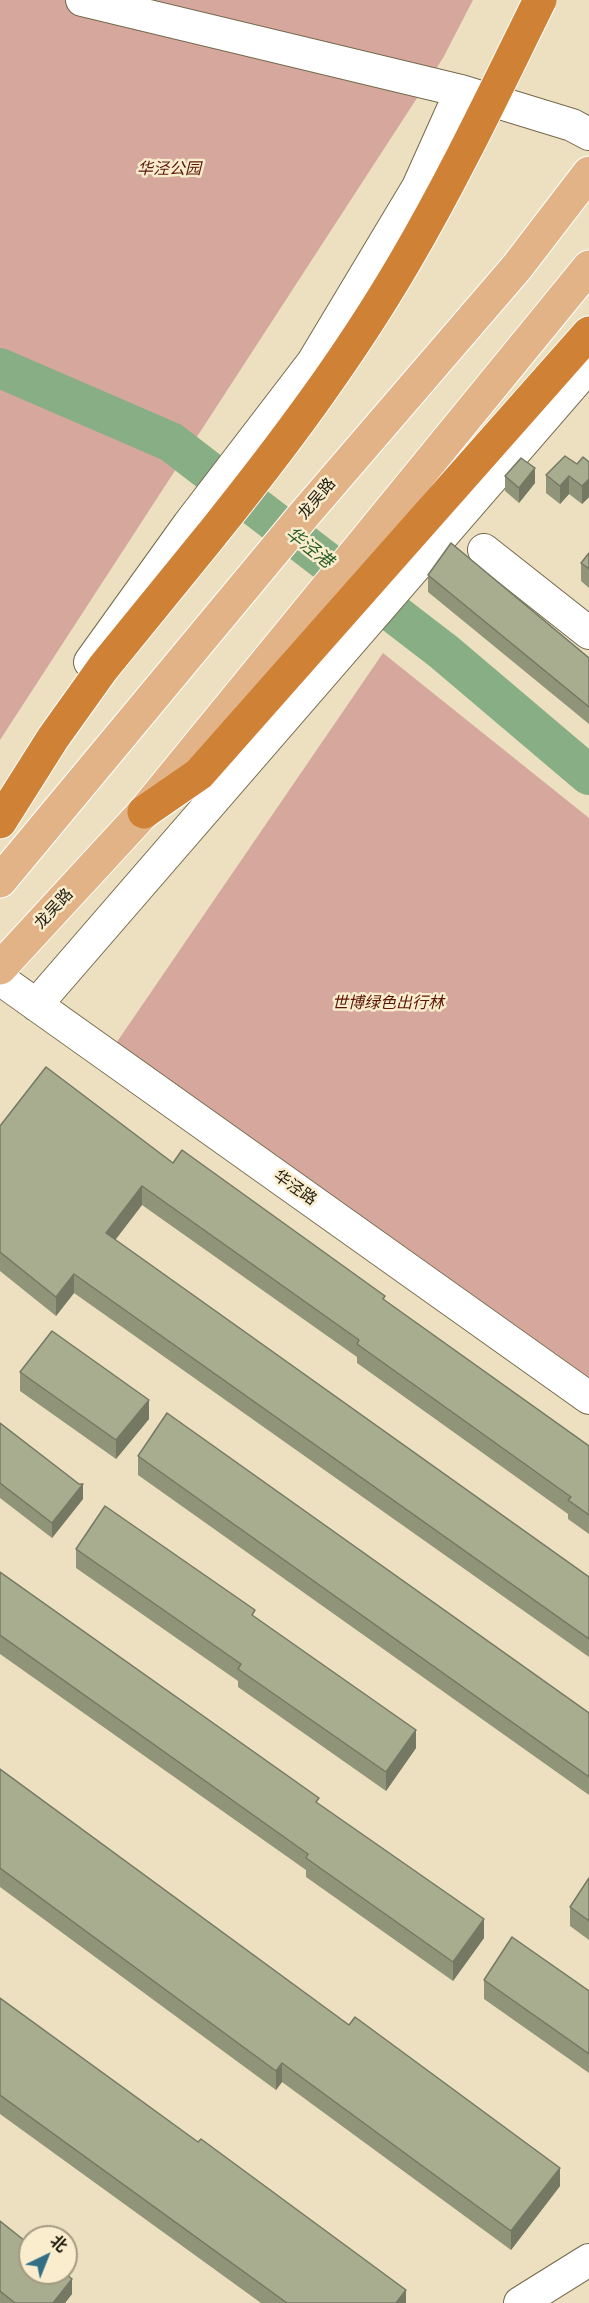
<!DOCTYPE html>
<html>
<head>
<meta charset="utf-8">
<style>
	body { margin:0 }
	#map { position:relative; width:589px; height:2303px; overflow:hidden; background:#ece0c0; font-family:"PT Serif","Noto Sans SC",serif }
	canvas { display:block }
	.north { position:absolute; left:18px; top:2225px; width:60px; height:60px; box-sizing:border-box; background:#faedcd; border:2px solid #a39a82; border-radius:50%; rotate:43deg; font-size:16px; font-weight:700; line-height:24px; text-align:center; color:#211d11 }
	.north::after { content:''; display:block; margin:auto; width:21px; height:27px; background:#326f86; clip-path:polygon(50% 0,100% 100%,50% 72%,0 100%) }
</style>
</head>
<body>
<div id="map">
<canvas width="589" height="2303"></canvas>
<div class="north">北</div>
</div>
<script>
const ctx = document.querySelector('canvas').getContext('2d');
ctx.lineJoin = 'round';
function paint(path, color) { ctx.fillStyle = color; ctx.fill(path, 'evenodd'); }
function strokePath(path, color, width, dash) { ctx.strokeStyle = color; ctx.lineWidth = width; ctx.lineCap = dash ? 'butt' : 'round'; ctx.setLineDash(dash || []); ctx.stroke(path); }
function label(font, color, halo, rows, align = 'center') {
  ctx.font = font + ' "PT Serif","Noto Sans SC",serif'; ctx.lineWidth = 5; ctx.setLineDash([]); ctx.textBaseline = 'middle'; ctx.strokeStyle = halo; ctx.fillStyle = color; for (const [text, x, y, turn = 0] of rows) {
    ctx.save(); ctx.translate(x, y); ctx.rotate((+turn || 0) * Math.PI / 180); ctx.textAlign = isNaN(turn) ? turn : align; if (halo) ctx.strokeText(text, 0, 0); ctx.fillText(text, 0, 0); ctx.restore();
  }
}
const green = new Path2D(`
	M0 0H473L443 58 0 740Z
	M383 653 589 818V1390L108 1055Z`);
const river = new Path2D(`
	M0 368 171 442 444 652 589 775`);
const minor = new Path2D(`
	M82 0 461 91 572 125 589 134
	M484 550 589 633
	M90 662 189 524 313 362 418 187 461 91
	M0 979 589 1398
	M36 1005 589 366
	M520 2303 589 2260`);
const major = new Path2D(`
	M0 881 303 516 517 267 589 173
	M0 968 144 812 589 267`);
const highway = new Path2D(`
	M144 812 199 774 589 333
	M0 822 53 738 103 668 212 534`);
const highwayBridge = new Path2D(`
	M212 534C281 448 348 359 404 263 454 178 496 89 540 0`);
const wall = new Path2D(`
	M589 462V497L582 504 569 494 560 504 546 493V475L577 464Z
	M505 476 535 483 519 503 505 491Z
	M589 553V588L581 581V563Z
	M428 575 589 658V724L428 592Z
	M0 1126 173 1163 385 1301 589 1446V1534L568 1519V1514L357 1363V1357L142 1205 115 1240 589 1577V1657L74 1293 56 1316 0 1271Z
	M20 1372 149 1419 116 1459 20 1391Z
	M0 1423 83 1499 52 1538 0 1498Z
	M138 1456 589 1713V1795L138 1475Z
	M76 1549 416 1748 386 1791 238 1687V1681L76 1568Z
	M0 1572 484 1938 453 1981 306 1877V1870L0 1654Z
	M0 1769 560 2186 511 2250 282 2082 276 2090 0 1887Z
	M589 1878V1940L570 1926V1907Z
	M484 1980 589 1991V2073L484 1999Z
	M0 1998 406 2303H261L0 2114Z
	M0 2221 72 2294 65 2303H0Z`);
const shadedWall = new Path2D(`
	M535 468V483L519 503V488Z
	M569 476V494L560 504V486Z
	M589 479V497L582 504V486Z
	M142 1186V1205L106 1252V1233Z
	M74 1274V1293L56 1316V1297Z
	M149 1400V1419L116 1459V1440Z
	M83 1484V1499L52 1538V1523Z
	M416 1730V1748L386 1791V1772Z
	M484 1919V1938L453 1981V1962Z
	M282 2063V2082L276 2090V2071Z
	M560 2168V2186L511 2250V2231Z
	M72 2279V2294L65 2303H53Z
	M406 2290V2303H396Z`);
const building = new Path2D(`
	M565 456 577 464 583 457 589 462V479L582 486 569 476 560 486 546 475Z
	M521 458 535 468 519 488 505 476Z
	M451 543 589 658V707L428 575Z
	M589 553V569L581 563Z
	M46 1067 173 1163 182 1150 385 1296 383 1299 589 1446V1515L568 1500 571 1497 357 1344 359 1340 142 1186 106 1233 589 1577V1639L74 1274 56 1297 0 1252V1126Z
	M52 1331 149 1400 116 1440 20 1372Z
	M167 1413 589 1713V1777L138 1456Z
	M0 1423 79 1484H83L52 1523 0 1483Z
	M105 1506 255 1610 252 1615 416 1730 386 1772 238 1669 241 1664 76 1549Z
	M0 1572 319 1798 316 1802 484 1919 453 1962 306 1858 308 1854 0 1635Z
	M0 1769 349 2025 355 2017 560 2168 511 2231 282 2063 276 2071 0 1868Z
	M589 1878V1921L570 1907Z
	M512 1937 589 1991V2054L484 1980Z
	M0 1998 198 2142 201 2139 406 2290 396 2303H287L0 2095Z
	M0 2221 30 2245V2273H65L72 2279 53 2303H15L0 2291Z`);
const parkNames = [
	["华泾公园",169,169],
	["世博绿色出行林",388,1003]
];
const streetNames = [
	["龙吴路",317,499,-50],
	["龙吴路",54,909,-47],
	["华泾路",295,1188,35]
];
const waterNames = [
	["华泾港",309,548,38]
];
paint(green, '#d6a89d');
strokePath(river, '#87ae84', 40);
strokePath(minor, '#74694c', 34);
strokePath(major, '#fff', 35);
strokePath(highway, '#fff', 35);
strokePath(minor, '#fff', 32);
strokePath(major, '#e2b386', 33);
strokePath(highway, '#cf8136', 33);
strokePath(highwayBridge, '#fff', 35, []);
strokePath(highwayBridge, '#cf8136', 33);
paint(wall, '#90957a');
paint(shadedWall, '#757963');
paint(building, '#a7ad8e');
strokePath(building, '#757963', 1.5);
label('italic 16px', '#5a1405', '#faedcd', parkNames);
label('16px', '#211d11', '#faedcd', streetNames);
label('italic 18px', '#296028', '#faedcd', waterNames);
</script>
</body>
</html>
